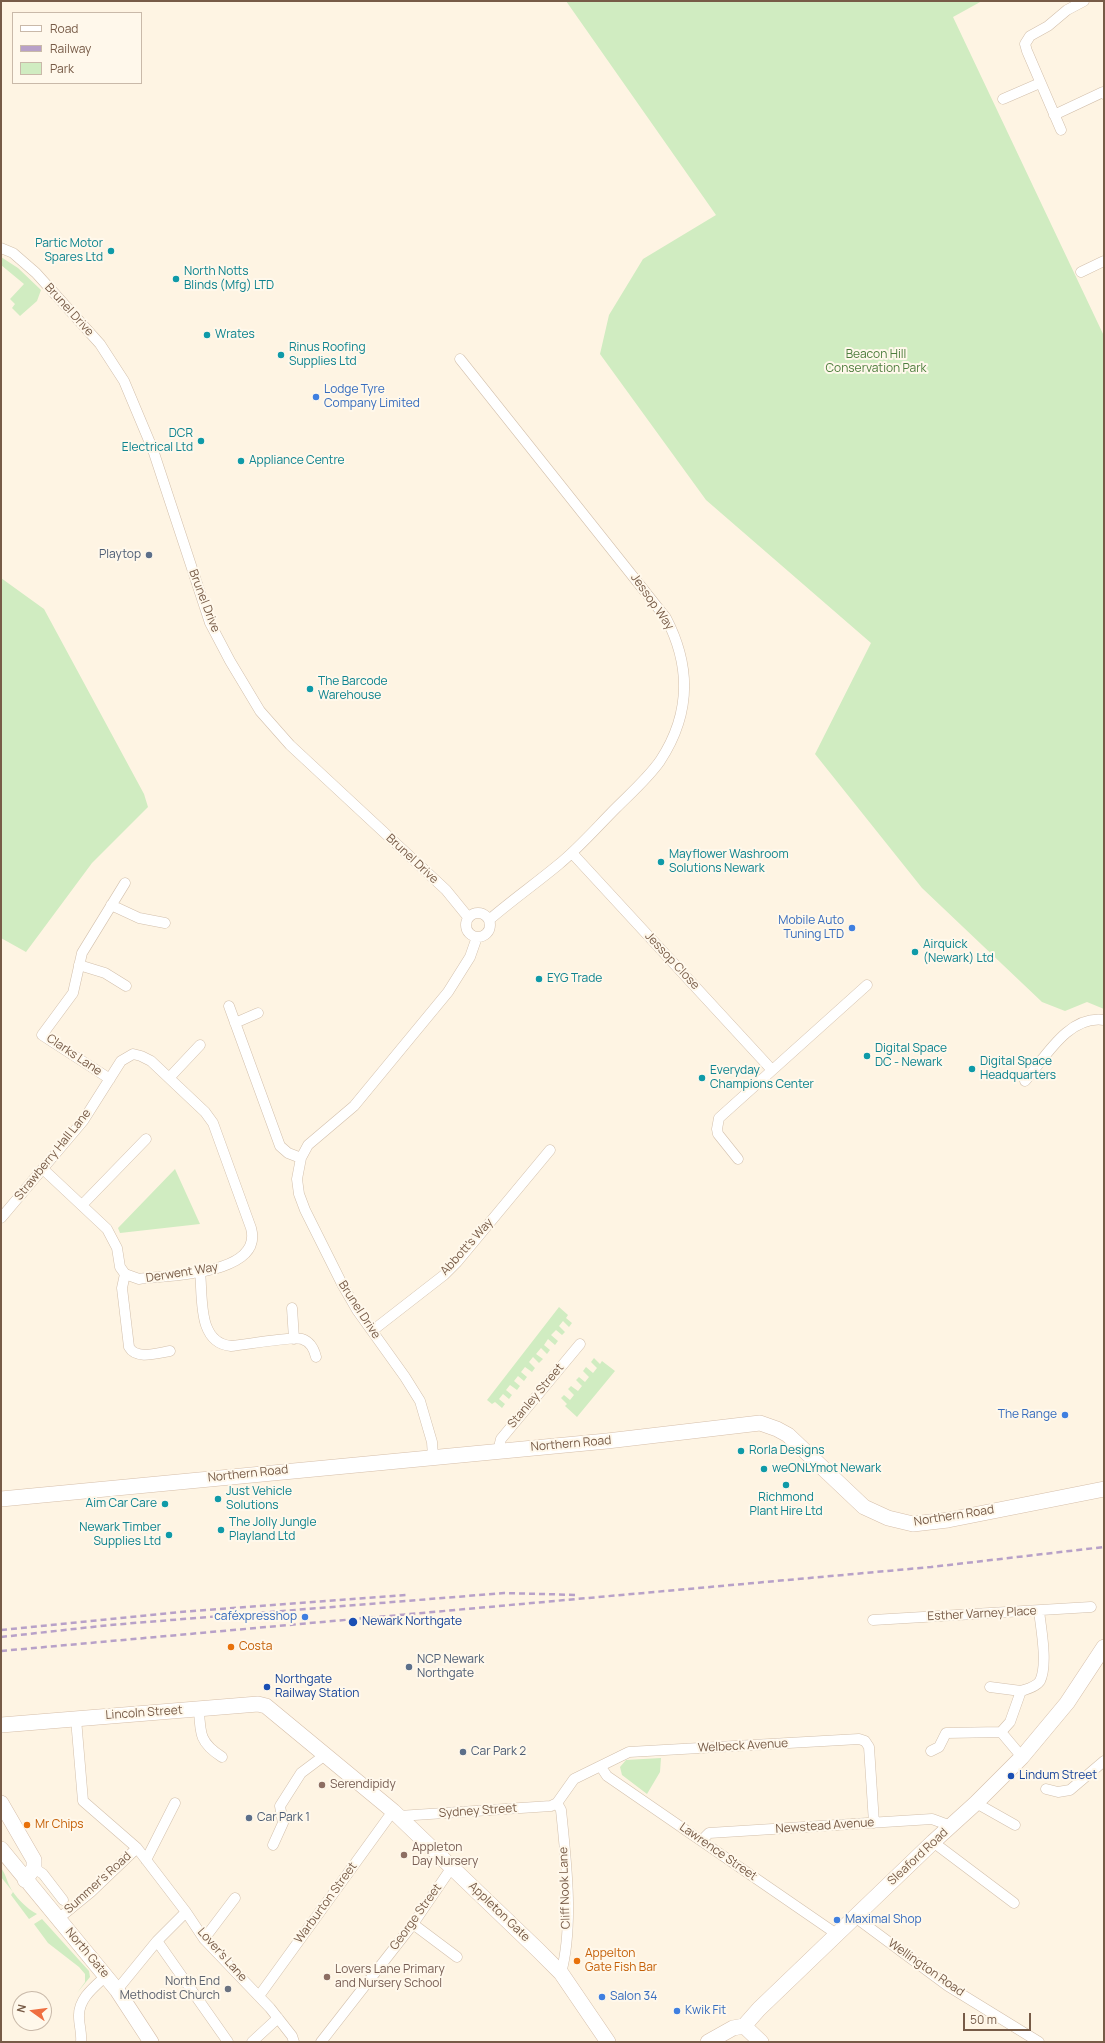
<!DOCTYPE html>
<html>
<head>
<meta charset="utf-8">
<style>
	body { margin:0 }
	#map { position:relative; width:1105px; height:2043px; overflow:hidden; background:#fef4e3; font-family:Manrope,sans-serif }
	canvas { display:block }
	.frame { position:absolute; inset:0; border:2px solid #775b47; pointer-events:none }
	.legend { position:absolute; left:12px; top:12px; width:130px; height:72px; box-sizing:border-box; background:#fff8eb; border:1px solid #c9b9a9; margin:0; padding:5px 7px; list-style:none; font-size:12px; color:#775b47 }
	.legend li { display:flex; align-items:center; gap:8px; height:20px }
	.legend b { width:20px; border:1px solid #c9b9a9 }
	.north { position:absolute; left:12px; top:1991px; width:40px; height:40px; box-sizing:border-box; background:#fff8eb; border:1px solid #c9b9a9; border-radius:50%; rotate:284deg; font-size:11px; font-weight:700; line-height:16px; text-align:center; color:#775b47 }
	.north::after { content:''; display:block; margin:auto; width:14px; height:18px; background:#ef6f41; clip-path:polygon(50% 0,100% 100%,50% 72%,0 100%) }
	.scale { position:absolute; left:963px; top:2013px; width:68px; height:18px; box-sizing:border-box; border:2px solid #775b47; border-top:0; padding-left:5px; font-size:12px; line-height:14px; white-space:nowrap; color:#775b47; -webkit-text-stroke:3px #fff8eb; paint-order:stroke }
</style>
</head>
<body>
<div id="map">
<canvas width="1105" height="2043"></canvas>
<div class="frame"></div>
<ul class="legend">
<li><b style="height:5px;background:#fff"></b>Road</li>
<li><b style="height:5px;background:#b8a1c8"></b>Railway</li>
<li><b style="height:11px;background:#d0ecc1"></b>Park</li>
</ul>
<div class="north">N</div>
<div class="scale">50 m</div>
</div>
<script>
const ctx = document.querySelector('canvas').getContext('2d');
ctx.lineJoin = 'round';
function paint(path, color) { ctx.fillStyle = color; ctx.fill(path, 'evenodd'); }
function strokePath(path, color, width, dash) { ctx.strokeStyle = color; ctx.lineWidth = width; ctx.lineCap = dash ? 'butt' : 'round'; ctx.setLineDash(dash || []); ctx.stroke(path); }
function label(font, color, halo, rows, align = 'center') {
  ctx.font = font + ' Manrope,sans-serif'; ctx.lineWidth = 4; ctx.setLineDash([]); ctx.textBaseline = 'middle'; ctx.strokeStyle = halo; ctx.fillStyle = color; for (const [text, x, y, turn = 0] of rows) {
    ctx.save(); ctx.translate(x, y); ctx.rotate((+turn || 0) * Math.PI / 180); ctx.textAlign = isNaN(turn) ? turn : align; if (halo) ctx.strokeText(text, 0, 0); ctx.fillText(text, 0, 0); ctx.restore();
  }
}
const green = new Path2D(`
	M566 1H982L953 17 1104 336V1009L1087 1002 1065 1011 1042 1002 922 888 815 754 871 643 706 500 600 354 609 315 643 259 716 215Z
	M1 257 18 268 41 290 37 301 20 316 12 308 15 304 10 299 24 284 1 265Z
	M1 578 44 609 144 794 148 807 92 863 26 952 1 938Z
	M175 1169 200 1224 120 1233 118 1228Z
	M559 1307 568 1315 566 1318 572 1323 569 1327 563 1321 559 1326 565 1332 562 1335 556 1330 551 1335 558 1341 555 1345 548 1339 544 1345 550 1350 547 1354 541 1348 536 1354 543 1359 539 1363 533 1357 529 1362 535 1368 532 1372 525 1367 521 1372 527 1377 524 1381 518 1376 514 1381 520 1386 517 1390 510 1385 506 1390 512 1395 509 1399 503 1394 499 1399 505 1404 502 1408 495 1402 492 1404 487 1400Z
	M594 1358 600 1364 602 1361 615 1371 577 1417 565 1406 567 1404 561 1398 564 1395 570 1400 574 1395 568 1389 571 1386 578 1391 582 1386 576 1380 579 1377 585 1382 589 1377 583 1371 586 1367 593 1373 597 1368 591 1362Z
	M661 1758 660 1772 647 1794 622 1775 620 1767 626 1760Z
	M1 1868C5 1873 6 1878 9 1885 14 1896 27 1909 37 1914L29 1919 11 1895 13 1892 1 1877Z
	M42 1919 89 1971 90 1977 77 1993 85 1982V1974L79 1967 48 1943 34 1924Z`);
const street = new Path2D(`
	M1003 99 1040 83
	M1054 115 1103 92 1104 94
	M1061 130 1027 51 1025 44 1030 36 1048 26 1067 10 1084 1
	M1 248 13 253 36 273 100 344 124 381 153 450 210 623 230 661 260 711 290 745 446 890 468 917
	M1081 272 1104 261
	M460 359 666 618C691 666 691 714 660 761 648 778 631 793 616 808 597 827 579 848 558 865 535 884 511 901 489 920
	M572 853 772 1070
	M111 905 139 918 165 923
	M466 925a12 12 0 1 1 24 0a12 12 0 1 1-24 0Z
	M79 965 105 973 126 986
	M229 1006 280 1146 288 1153 301 1158
	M235 1023 258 1013
	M169 1078 200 1045
	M110 1079 42 1035 73 993 82 953 125 883
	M1025 1081C1045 1058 1068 1015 1104 1020
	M738 1159 718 1134 717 1129 719 1118 867 985
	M82 1205 146 1139
	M1 1218 83 1121 121 1061 133 1054 141 1056 151 1061 205 1112 213 1123 251 1228C264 1275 169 1275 139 1279L125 1274 120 1267 117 1248 107 1229 43 1169
	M200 1272C203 1297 197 1343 231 1346 244 1345 293 1336 302 1339 311 1342 314 1349 316 1357
	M125 1274 122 1288 129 1347C136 1360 157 1353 170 1351
	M292 1308 294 1339
	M372 1331 444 1275 457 1262 550 1150
	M498 1451 501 1439 580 1344
	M433 1457 432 1442 420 1401 405 1377 357 1310 342 1284 305 1210 299 1194 297 1179 301 1158 308 1145 354 1106 448 992 470 957 477 937
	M873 1620 1091 1607
	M990 1687 1021 1691 1010 1722 1001 1732 1022 1757
	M1021 1691C1027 1689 1036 1687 1040 1681 1048 1665 1041 1628 1039 1611
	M199 1709C200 1734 200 1743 222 1757
	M76 1719 83 1801 137 1848 186 1912 204 1939 270 2008 292 2036 294 2042
	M931 1751 939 1747 946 1733 1001 1732
	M601 1767 607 1776 838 1935
	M1046 1789 1058 1792 1070 1790 1104 1761
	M557 1803 574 1779 629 1752 859 1739 865 1741 869 1747 874 1823
	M557 1803 561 1810C566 1859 574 1926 561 1973
	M976 1803 1015 1825
	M399 1816 551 1806 557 1803
	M702 1840 709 1833 932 1819 951 1826
	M933 1842 1014 1903
	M273 1845 283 1823 280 1806 301 1773 325 1755
	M146 1860 175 1803
	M34 1868 43 1874 63 1900
	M855 1917 948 1986 1039 2042
	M58 1919 91 1892 137 1848
	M413 1924 457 1957
	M204 1939 235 1898
	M157 1941 228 2042
	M117 1990 157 1941 186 1912
	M259 1996 393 1811
	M81 2042C82 2033 79 2025 79 2017 78 1999 94 1987 106 1976
	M252 2042 278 2018
	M321 2042 413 1924 452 1867`);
const secondary = new Path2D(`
	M1 1499 607 1441 760 1423 777 1429 788 1435 864 1507 888 1518 913 1524 948 1520 1104 1489
	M1 1725 258 1704 266 1706 393 1811 538 1950 561 1973 608 2042
	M1 1803 34 1860V1868L25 1880
	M1 1849 117 1990 151 2042
	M744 2026 761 2042
	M708 2042 733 2028 744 2026 759 2009 933 1842 976 1803 1022 1757 1067 1703 1104 1647`);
const rail = new Path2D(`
	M1 1630 180 1612 406 1595
	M1 1637 110 1625 504 1593 579 1595
	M1 1651 931 1567 1104 1547`);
const markers = [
	[111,251,4,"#0f9aa8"],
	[176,279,4,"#0f9aa8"],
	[207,335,4,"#0f9aa8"],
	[281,355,4,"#0f9aa8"],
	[316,397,4,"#3f7fe0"],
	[201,441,4,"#0f9aa8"],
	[241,461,4,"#0f9aa8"],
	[149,555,4,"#5c6f8a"],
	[310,689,4,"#0f9aa8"],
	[661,862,4,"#0f9aa8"],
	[852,928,4,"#3f7fe0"],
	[915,952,4,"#0f9aa8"],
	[539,979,4,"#0f9aa8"],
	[867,1056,4,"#0f9aa8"],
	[972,1069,4,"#0f9aa8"],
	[702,1078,4,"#0f9aa8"],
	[1065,1415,4,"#3f7fe0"],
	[741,1451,4,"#0f9aa8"],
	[764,1469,4,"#0f9aa8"],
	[786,1485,4,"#0f9aa8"],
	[218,1499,4,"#0f9aa8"],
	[165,1504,4,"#0f9aa8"],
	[221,1530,4,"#0f9aa8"],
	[169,1535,4,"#0f9aa8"],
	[305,1617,4,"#3f7fe0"],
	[353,1622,5,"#1a4fb4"],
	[231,1647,4,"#e8710a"],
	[409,1667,4,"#5c6f8a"],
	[267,1687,4,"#1a4fb4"],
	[463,1752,4,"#5c6f8a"],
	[1011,1776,4,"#1a4fb4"],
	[322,1785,4,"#8d6e63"],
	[249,1818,4,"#5c6f8a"],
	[27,1825,4,"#e8710a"],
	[404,1855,4,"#8d6e63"],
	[837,1920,4,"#3f7fe0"],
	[577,1961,4,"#e8710a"],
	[327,1977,4,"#8d6e63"],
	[228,1989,4,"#6b7280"],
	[602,1997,4,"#3f7fe0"],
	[677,2011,4,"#3f7fe0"]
];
const cultureNames = [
	["Partic Motor",103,244,"right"],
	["Spares Ltd",103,258,"right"],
	["North Notts",184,272],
	["Blinds (Mfg) LTD",184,286],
	["Wrates",215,335],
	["Rinus Roofing",289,348],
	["Supplies Ltd",289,362],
	["DCR",193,434,"right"],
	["Electrical Ltd",193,448,"right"],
	["Appliance Centre",249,461],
	["The Barcode",318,682],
	["Warehouse",318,696],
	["Mayflower Washroom",669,855],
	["Solutions Newark",669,869],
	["Airquick",923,945],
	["(Newark) Ltd",923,959],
	["EYG Trade",547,979],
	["Digital Space",875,1049],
	["DC - Newark",875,1063],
	["Digital Space",980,1062],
	["Headquarters",980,1076],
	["Everyday",710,1071],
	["Champions Center",710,1085],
	["Rorla Designs",749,1451],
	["weONLYmot Newark",772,1469],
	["Just Vehicle",226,1492],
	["Solutions",226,1506],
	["Richmond",786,1498,"center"],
	["Plant Hire Ltd",786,1512,"center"],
	["Aim Car Care",157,1504,"right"],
	["The Jolly Jungle",229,1523],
	["Playland Ltd",229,1537],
	["Newark Timber",161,1528,"right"],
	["Supplies Ltd",161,1542,"right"]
];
const streetNames = [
	["Brunel Drive",69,310,48],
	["Brunel Drive",204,601,69],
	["Jessop Way",652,602,55],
	["Brunel Drive",412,859,43],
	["Jessop Close",672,961,47],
	["Clarks Lane",74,1055,34],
	["Strawberry Hall Lane",53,1155,-51],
	["Abbott's Way",467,1247,-48],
	["Derwent Way",182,1273,-9],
	["Brunel Drive",359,1310,57],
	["Stanley Street",536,1396,-50],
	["Northern Road",571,1444,-5],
	["Northern Road",248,1474,-6],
	["Northern Road",954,1516,-9],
	["Esther Varney Place",982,1614,-3],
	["Lincoln Street",144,1713,-4],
	["Welbeck Avenue",743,1746,-3],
	["Sydney Street",478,1811,-4],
	["Newstead Avenue",825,1826,-4],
	["Lawrence Street",718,1852,35],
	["Sleaford Road",918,1857,-43],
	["Summer's Road",98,1883,-42],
	["Cliff Nook Lane",565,1888,-92],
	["Warburton Street",326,1903,-54],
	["Appleton Gate",499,1912,44],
	["George Street",416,1917,-54],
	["North Gate",87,1953,50],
	["Lover's Lane",222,1955,48],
	["Wellington Road",926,1968,35]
];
const parkNames = [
	["Beacon Hill",876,355],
	["Conservation Park",876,369]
];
const shopNames = [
	["Lodge Tyre",324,390],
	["Company Limited",324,404],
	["Mobile Auto",844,921,"right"],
	["Tuning LTD",844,935,"right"],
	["The Range",1057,1415,"right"],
	["caféxpresshop",297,1617,"right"],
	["Maximal Shop",845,1920],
	["Salon 34",610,1997],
	["Kwik Fit",685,2011]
];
const serviceNames = [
	["Playtop",141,555,"right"],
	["NCP Newark",417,1660],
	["Northgate",417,1674],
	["Car Park 2",471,1752],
	["Car Park 1",257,1818]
];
const transitNames = [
	["Newark Northgate",362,1622],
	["Northgate",275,1680],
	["Railway Station",275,1694],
	["Lindum Street",1019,1776]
];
const foodNames = [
	["Costa",239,1647],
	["Mr Chips",35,1825],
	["Appelton",585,1954],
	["Gate Fish Bar",585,1968]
];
const educationNames = [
	["Serendipidy",330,1785],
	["Appleton",412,1848],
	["Day Nursery",412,1862],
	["Lovers Lane Primary",335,1970],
	["and Nursery School",335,1984]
];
const worshipNames = [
	["North End",220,1982],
	["Methodist Church",220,1996]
];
paint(green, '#d0ecc1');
strokePath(street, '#d2bfab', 11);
strokePath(secondary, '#d5bea9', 16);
strokePath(street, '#fff', 10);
strokePath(secondary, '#fff', 15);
strokePath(rail, '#b8a1c8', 2.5, [6, 4]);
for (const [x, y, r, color] of markers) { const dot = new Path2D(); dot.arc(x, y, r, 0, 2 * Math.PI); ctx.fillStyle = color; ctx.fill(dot); strokePath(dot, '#fff8eb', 1.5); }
label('12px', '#0d838f', '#fff8eb', cultureNames, 'left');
label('12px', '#775b47', '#fff8eb', streetNames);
label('12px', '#4e7e3e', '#fff8eb', parkNames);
label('12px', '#366cbe', '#fff8eb', shopNames, 'left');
label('12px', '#4e5e75', '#fff8eb', serviceNames, 'left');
label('12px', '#164399', '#fff8eb', transitNames, 'left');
label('12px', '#c56008', '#fff8eb', foodNames, 'left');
label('12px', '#785e54', '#fff8eb', educationNames, 'left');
label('12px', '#5b616d', '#fff8eb', worshipNames, 'right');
</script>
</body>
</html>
